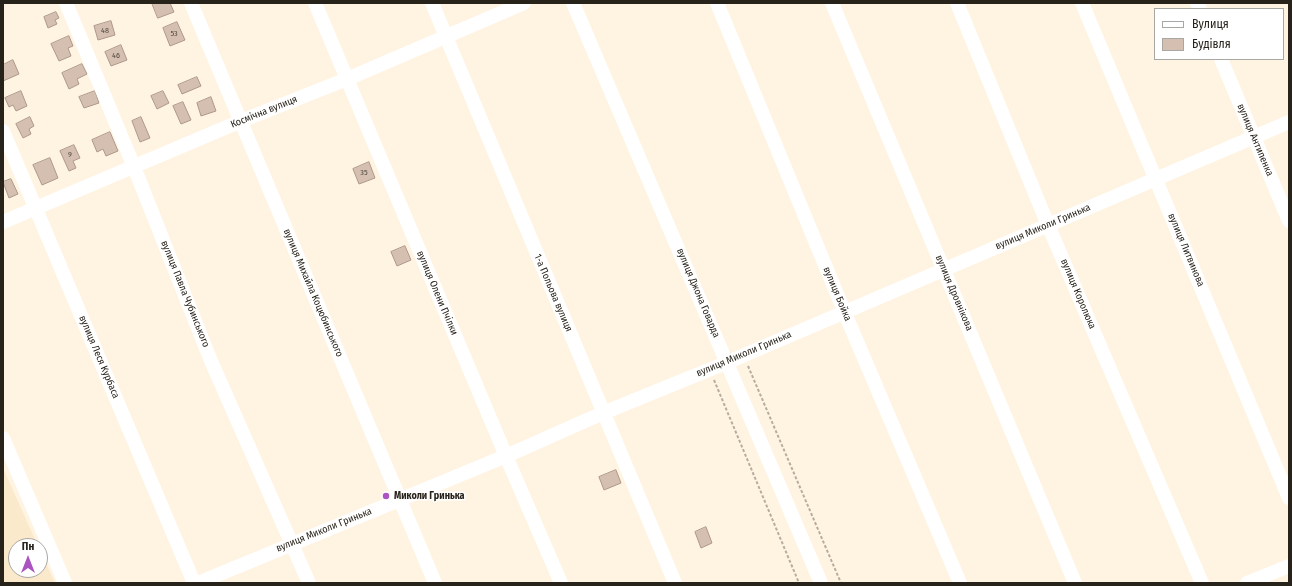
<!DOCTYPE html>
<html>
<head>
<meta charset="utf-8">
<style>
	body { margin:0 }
	#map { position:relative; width:1292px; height:586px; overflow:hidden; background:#fff3e2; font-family:"Fira Sans Condensed",sans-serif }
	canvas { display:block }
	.frame { position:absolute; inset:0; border:4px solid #27221a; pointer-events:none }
	.legend { position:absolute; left:1154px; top:8px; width:130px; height:52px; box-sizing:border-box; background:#fff; border:1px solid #a9a7a3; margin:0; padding:5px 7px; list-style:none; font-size:12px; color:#27221a }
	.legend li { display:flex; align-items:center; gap:8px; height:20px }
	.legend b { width:20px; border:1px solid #a9a7a3 }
	.north { position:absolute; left:8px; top:538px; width:40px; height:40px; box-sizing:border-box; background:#fff; border:1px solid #a9a7a3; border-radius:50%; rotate:0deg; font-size:11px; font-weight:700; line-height:16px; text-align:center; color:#27221a }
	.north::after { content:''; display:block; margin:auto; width:14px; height:18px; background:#aa54c2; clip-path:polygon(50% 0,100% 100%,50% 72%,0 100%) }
</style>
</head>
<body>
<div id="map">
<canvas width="1292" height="586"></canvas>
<div class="frame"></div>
<ul class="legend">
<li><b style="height:5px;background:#fff"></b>Вулиця</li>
<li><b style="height:11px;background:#d5bfb1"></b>Будівля</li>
</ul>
<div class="north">Пн</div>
</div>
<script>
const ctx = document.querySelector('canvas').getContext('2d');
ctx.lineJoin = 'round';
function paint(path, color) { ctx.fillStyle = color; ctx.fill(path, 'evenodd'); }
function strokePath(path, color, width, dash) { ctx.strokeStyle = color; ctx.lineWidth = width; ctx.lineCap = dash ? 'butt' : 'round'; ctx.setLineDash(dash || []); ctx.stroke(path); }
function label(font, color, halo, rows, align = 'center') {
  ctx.font = font + ' "Fira Sans Condensed",sans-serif'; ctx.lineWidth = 3; ctx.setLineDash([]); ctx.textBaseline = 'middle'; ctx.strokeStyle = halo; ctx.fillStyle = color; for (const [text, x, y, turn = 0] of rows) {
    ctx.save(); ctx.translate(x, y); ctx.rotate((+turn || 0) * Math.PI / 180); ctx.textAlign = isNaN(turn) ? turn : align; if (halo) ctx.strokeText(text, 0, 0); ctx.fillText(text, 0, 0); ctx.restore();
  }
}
const built = new Path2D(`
	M3 468 38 546H16V570H40V550L55 583H3Z`);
const building = new Path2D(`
	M152 3H170L174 12 158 18Z
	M56 12 59 18 55 20 57 24 48 28 44 17Z
	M111 21 115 35 98 40 94 26Z
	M177 22 185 40 170 46 163 28Z
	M69 36 73 46 68 48 71 56 59 61 51 44Z
	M121 45 127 60 111 66 105 52Z
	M13 60 19 74 3 81V65Z
	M82 64 87 74 77 79 79 84 69 89 62 73Z
	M197 77 201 86 182 94 178 85Z
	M21 91 27 106 16 111 13 105 9 107 5 98Z
	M95 91 99 103 84 108 79 97Z
	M163 91 169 103 157 109 151 96Z
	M211 97 216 111 201 116 197 103Z
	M183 102 191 120 181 124 173 106Z
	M30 117 34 126 29 129 31 134 23 138 16 124Z
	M141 117 150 138 140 142 132 121Z
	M110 132 118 151 106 156 103 149 97 152 92 140Z
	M74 145 80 158 73 161 76 168 69 171 60 151Z
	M50 158 58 178 42 185 33 165Z
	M369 162 375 178 359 184 353 169Z
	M11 179 18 194 9 198 3 182Z
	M405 246 411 260 397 266 391 252Z
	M616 470 621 483 604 490 599 477Z
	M706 527 712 543 701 548 695 532Z`);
const path = new Path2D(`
	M748 366 841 583
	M714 380 799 583`);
const minor = new Path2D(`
	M66 3 134 167 211 361 309 583
	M191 3 435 583
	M315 3 506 456 561 583
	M432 3 675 583
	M573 3 821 583
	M717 3 844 311 960 583
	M832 3 1075 583
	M957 3 1048 225 1202 583
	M1082 3 1289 498
	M1197 3 1200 9
	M1221 59 1289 221
	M3 131 194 583
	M3 222 241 121 347 79 524 3
	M3 438 65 583
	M198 583 506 456 603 413 728 362 1289 122
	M1247 583 1289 566`);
const markers = [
	[386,496,4,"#aa54c2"]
];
const numberNames = [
	["48",105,31],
	["53",174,34],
	["46",116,56],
	["9",70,155],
	["35",364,173]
];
const streetNames = [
	["Космічна вулиця",264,112,-22],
	["вулиця Антипенка",1255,140,67],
	["вулиця Миколи Гринька",1043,227,-23],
	["вулиця Литвинова",1186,250,67],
	["вулиця Михайла Коцюбинського",313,293,67],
	["вулиця Олени Пчілки",437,293,67],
	["1-а Польова вулиця",553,293,67],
	["вулиця Джона Говарда",698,293,67],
	["вулиця Дровнікова",954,293,67],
	["вулиця Павла Чубинського",185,294,68],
	["вулиця Бойка",837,294,67],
	["вулиця Королюка",1078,294,67],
	["вулиця Миколи Гринька",744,354,-23],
	["вулиця Леся Курбаса",99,357,67],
	["вулиця Миколи Гринька",324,530,-22]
];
const poiNames = [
	["Миколи Гринька",394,496]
];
paint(built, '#fbe9cc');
paint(building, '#d5bfb1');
strokePath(building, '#ad988a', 1);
strokePath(path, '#b7ad9f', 2, [3, 2]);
strokePath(minor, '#fff', 14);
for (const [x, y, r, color] of markers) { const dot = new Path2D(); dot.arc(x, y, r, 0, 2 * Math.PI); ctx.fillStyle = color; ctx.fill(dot); strokePath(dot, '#fff', 1.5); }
label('8px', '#524940', null, numberNames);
label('10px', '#27221a', '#fff', streetNames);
label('bold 10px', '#27221a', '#fff', poiNames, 'left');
</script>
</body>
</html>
